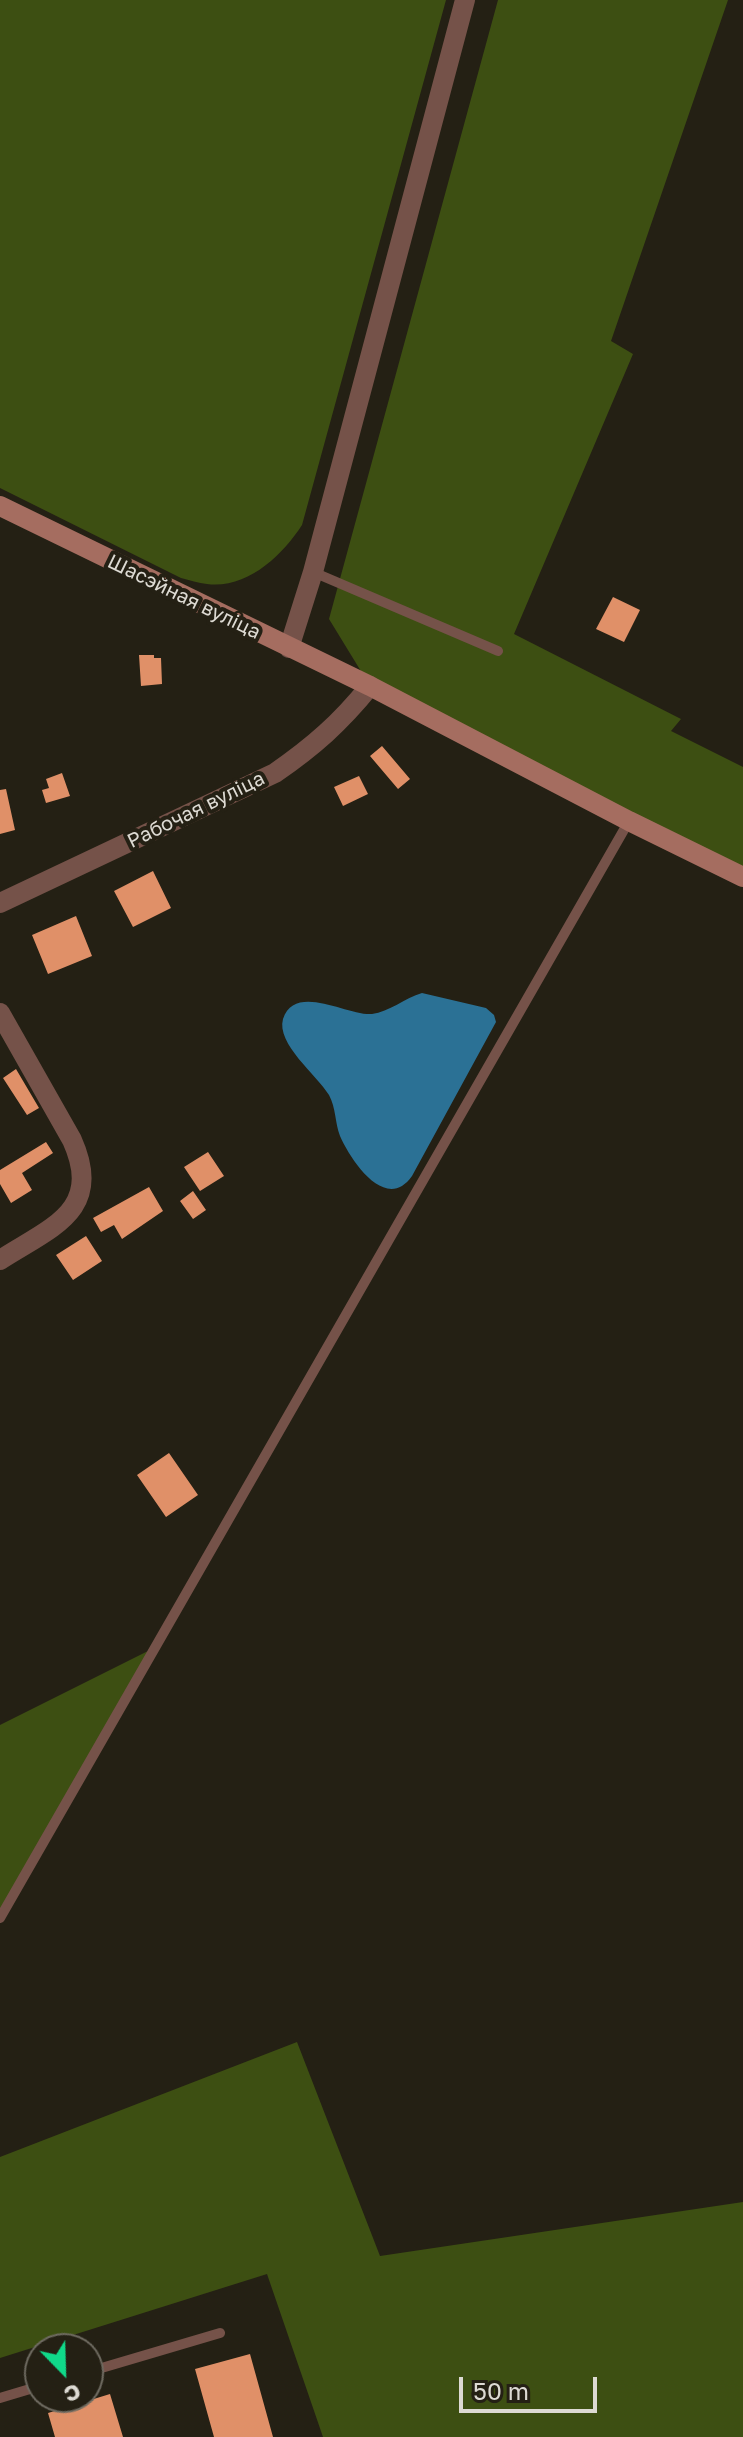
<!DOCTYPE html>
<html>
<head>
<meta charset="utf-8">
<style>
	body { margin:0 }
	#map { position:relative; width:743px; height:2437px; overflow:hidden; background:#242014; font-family:"Golos Text",sans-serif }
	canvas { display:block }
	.north { position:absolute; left:24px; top:2333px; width:80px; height:80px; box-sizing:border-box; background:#242014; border:2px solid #6e6a60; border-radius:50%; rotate:157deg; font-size:22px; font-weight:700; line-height:32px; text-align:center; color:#dddad3 }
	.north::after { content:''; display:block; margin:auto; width:28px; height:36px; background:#10d98a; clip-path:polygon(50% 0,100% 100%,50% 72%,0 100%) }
	.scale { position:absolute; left:459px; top:2377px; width:138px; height:36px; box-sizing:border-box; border:4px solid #dddad3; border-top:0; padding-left:10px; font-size:24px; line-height:28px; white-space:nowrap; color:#dddad3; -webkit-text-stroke:6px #242014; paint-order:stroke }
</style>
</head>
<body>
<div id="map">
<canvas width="743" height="2437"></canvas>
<div class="north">С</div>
<div class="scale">50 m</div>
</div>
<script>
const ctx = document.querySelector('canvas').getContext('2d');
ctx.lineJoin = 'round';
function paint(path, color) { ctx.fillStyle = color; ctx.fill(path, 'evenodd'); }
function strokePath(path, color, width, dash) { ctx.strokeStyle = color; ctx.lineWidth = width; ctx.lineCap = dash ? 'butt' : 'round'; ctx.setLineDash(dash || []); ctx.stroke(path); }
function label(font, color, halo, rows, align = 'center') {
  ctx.font = font + ' "Golos Text",sans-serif'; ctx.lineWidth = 8; ctx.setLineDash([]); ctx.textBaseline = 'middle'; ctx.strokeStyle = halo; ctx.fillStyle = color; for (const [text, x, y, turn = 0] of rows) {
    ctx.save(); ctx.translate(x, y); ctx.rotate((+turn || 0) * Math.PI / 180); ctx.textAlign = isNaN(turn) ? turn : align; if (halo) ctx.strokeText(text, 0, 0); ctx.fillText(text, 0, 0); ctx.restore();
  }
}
const green = new Path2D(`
	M0 0H446L302 525C282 556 247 589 207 584 198 583 190 580 181 578L0 488Z
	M498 0H728L611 341 633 354 514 634 681 719 671 731 743 767V877L370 686 329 619Z
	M156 1647 0 1918V1725Z
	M297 2042 380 2256 743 2202V2437H323L267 2274 0 2358V2157Z`);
const water = new Path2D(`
	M422 993 486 1008 494 1015 496 1022 412 1176C386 1213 351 1161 340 1136 335 1123 336 1108 329 1095 317 1075 276 1044 283 1019 295 982 348 1016 372 1014 389 1012 405 998 422 993Z`);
const building = new Path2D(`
	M613 597 640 610 624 642 596 629Z
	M139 655H154V658H161L162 684 141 686Z
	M382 746 410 779 398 789 370 756Z
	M62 773 70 796 46 803 42 790 49 788 46 779Z
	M359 776 368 794 343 806 334 787Z
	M6 789 15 830 0 834V790Z
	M153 871 171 908 133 927 114 891Z
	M76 916 92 956 48 974 32 935Z
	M16 1069 39 1108 27 1115 3 1078Z
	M46 1142 53 1153 22 1173 32 1190 11 1203 0 1184V1170Z
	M208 1152 224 1176 200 1191 184 1167Z
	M149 1187 163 1211 122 1239 114 1225 101 1232 93 1218Z
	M193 1191 206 1210 193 1219 180 1201Z
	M86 1236 102 1261 73 1280 56 1255Z
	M169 1453 198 1495 166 1517 137 1475Z
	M250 2354 273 2437H214L195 2369Z
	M110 2394 123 2437H55L48 2413Z`);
const service = new Path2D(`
	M313 572 498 651
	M0 1918 629 821
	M88 2372 220 2333
	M0 2398 40 2386`);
const minor = new Path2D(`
	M0 903 275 773C314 746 340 723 370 686
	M0 1013 72 1140C104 1211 51 1227 0 1260`);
const tertiary = new Path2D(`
	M289 648 313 572 465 0`);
const secondary = new Path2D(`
	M0 506 370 686 629 821 743 877`);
const streetNames = [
	["Шасэйная вуліца",184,597,26],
	["Рабочая вуліца",196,810,-26]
];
paint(green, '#3d4f12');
paint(water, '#2b7195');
paint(building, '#e09068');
strokePath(service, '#755249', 10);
strokePath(minor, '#755249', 20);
strokePath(tertiary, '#755249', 20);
strokePath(secondary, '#a56d60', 20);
label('20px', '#dddad3', '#242014', streetNames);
</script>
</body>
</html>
